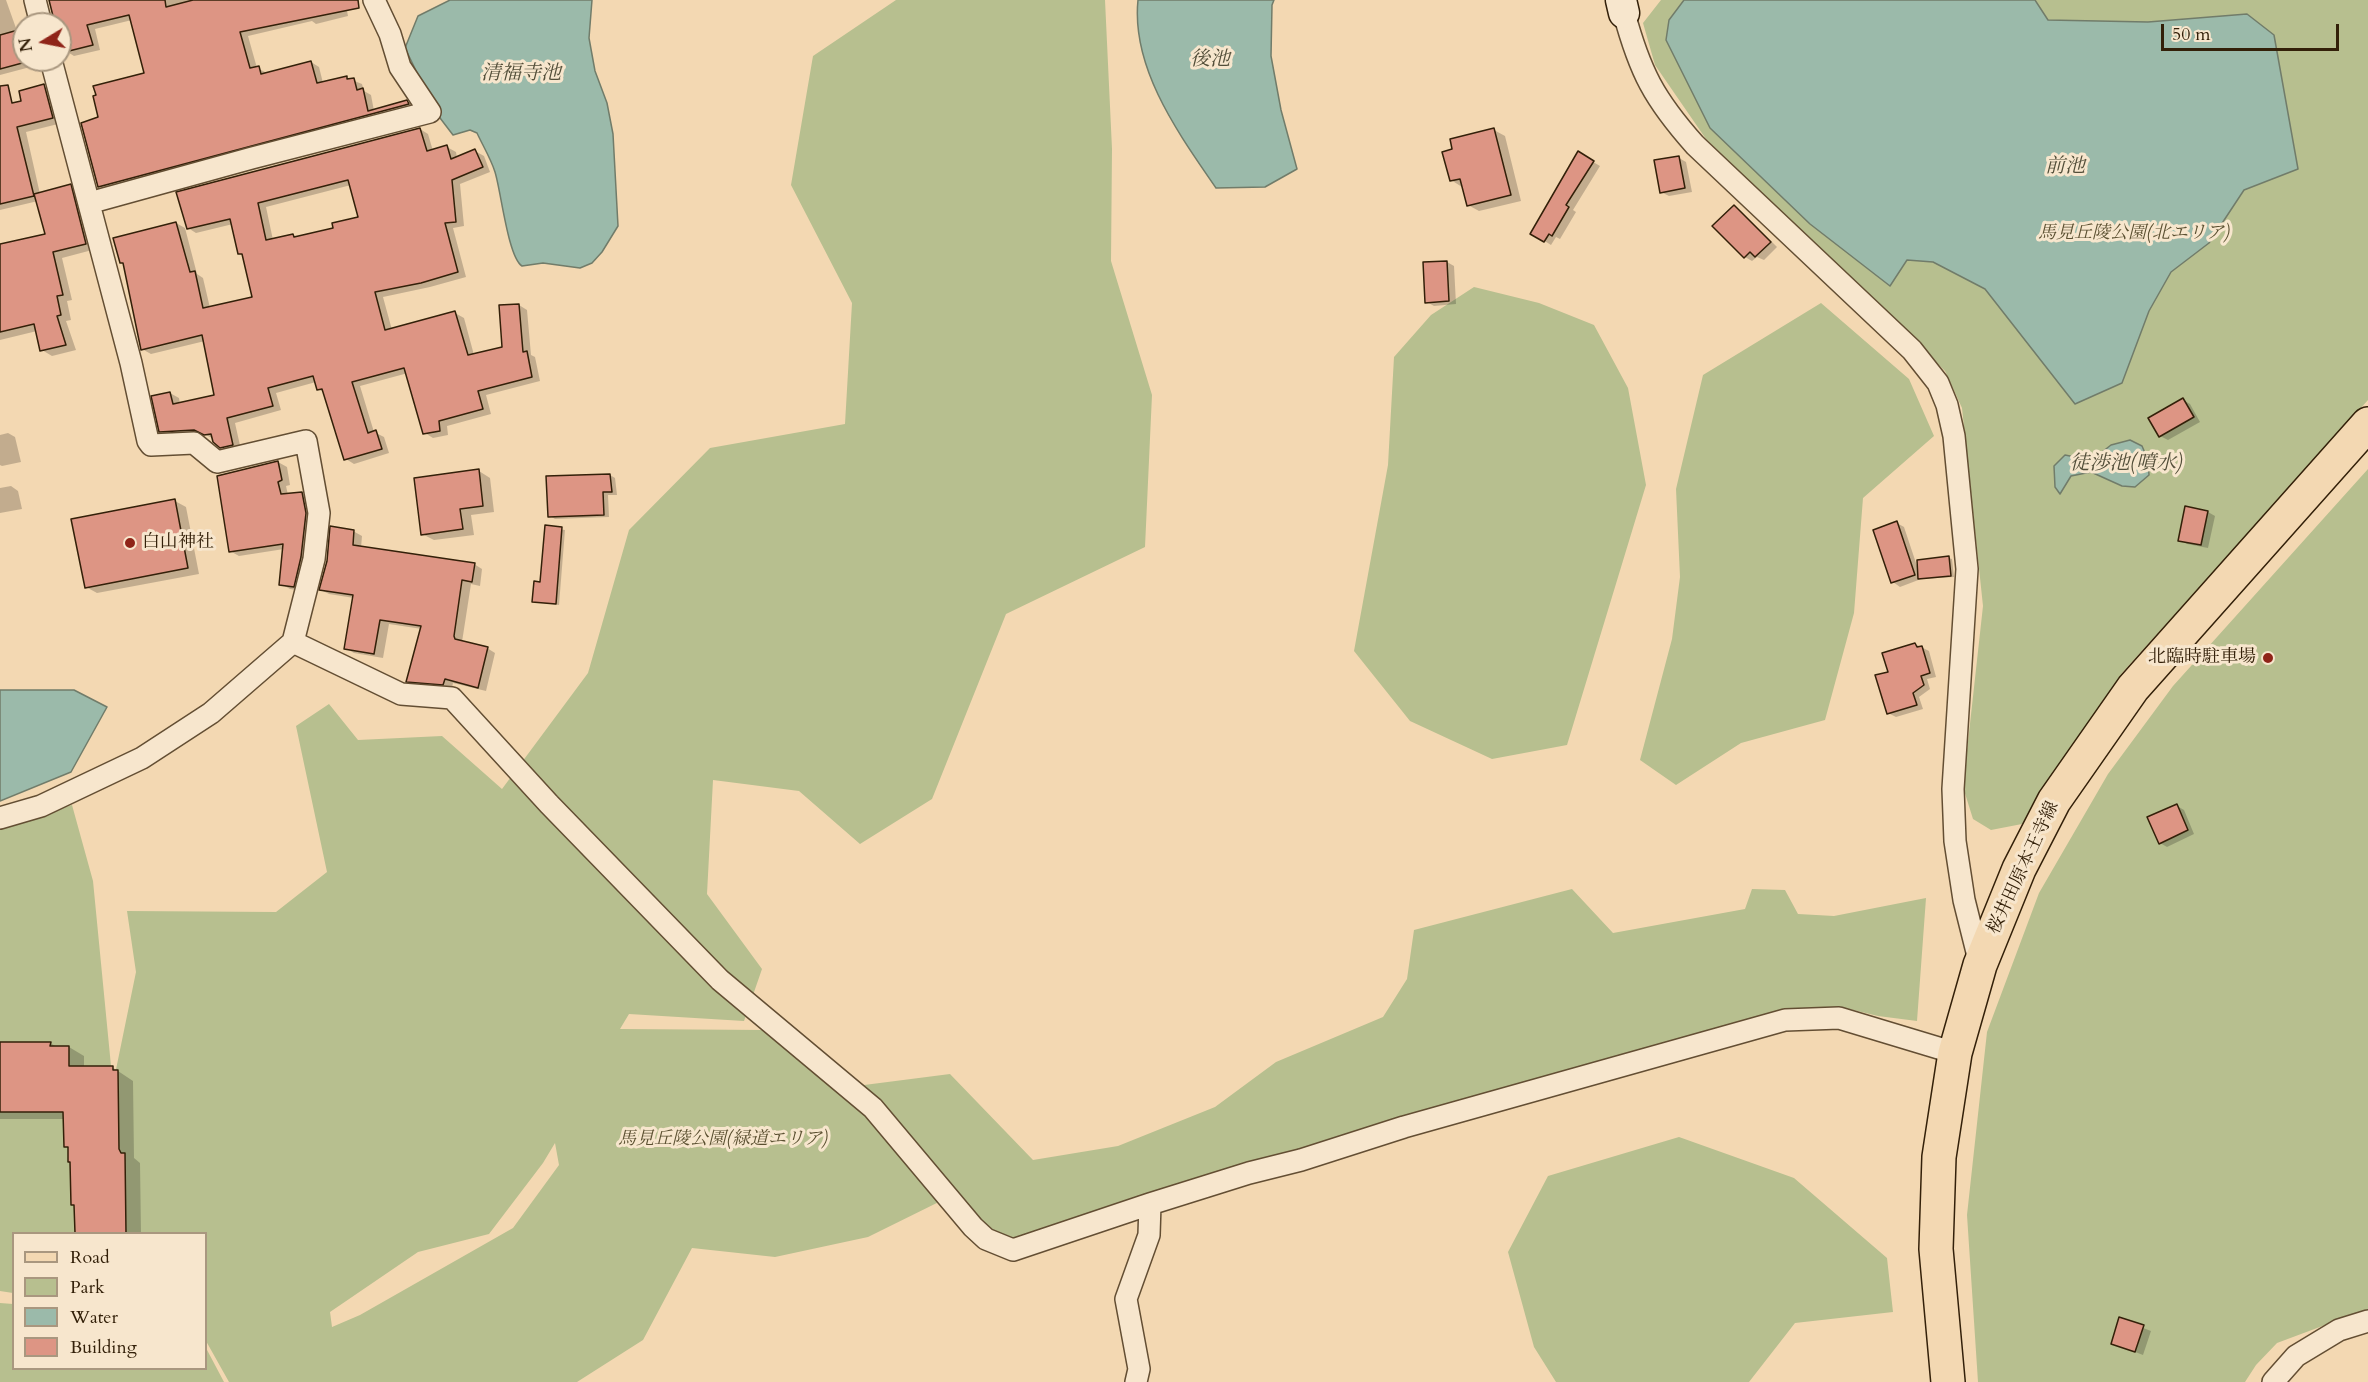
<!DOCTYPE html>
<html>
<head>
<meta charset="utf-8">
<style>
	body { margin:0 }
	#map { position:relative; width:2368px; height:1382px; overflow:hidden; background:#f3d8b2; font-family:Cardo,serif }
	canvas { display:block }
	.legend { position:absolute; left:12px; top:1232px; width:195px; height:138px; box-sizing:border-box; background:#f7e6cd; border:2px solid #a9977f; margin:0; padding:8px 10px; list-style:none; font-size:18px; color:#332009 }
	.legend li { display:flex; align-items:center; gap:12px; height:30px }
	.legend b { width:30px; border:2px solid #a9977f }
	.north { position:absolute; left:12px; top:12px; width:60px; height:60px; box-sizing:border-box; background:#f7e6cd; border:2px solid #a9977f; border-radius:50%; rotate:260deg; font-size:16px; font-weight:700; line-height:24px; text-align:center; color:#332009 }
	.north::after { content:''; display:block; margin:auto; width:21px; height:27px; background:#8f2418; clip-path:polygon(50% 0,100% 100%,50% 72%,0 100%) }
	.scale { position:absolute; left:2161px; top:24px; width:178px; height:27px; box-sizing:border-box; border:3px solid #332009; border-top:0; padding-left:8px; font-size:18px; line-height:21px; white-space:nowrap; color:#332009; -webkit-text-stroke:4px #f7e6cd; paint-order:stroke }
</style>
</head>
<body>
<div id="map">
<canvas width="2368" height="1382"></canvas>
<ul class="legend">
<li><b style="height:8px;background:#f3d8b2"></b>Road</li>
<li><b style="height:16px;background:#b7bf8f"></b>Park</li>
<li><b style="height:16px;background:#9bbaaa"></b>Water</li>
<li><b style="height:16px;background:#dd9584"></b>Building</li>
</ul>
<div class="north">N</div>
<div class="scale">50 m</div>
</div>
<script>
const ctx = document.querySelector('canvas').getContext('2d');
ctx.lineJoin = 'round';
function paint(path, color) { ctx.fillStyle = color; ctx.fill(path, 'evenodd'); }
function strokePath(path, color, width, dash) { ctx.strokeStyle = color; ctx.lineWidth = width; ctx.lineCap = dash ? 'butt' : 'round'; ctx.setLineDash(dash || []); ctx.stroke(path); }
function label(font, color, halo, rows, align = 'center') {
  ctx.font = font + ' Cardo,"Noto Serif JP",serif'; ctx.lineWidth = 6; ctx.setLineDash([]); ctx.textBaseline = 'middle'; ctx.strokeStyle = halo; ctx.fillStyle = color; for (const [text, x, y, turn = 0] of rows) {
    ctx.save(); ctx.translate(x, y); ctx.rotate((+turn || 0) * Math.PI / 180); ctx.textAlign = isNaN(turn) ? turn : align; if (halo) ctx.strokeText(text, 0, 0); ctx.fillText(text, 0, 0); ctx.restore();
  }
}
const green = new Path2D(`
	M896 0H1105L1112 149 1111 261 1152 395 1145 547 1006 614 932 799 860 844 799 791 713 780 707 894 762 969 744 1021 629 1014 620 1029 765 1030 833 1089 950 1074 1033 1160 1118 1146 1215 1107 1276 1062 1383 1017 1407 979 1414 930 1572 889 1613 933 1745 909 1752 889 1785 890 1798 914 1834 916 1926 898 1917 1021 1878 1016 1841 1007 1793 1009 1724 1027 1014 1242 991 1234 953 1195 868 1237 775 1257 692 1248 643 1340 577 1382H229L206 1341V1234H14L13 1293 0 1291V1082L112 1089 136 972 127 911 276 912 327 872 296 726 329 704 358 740 442 736 502 789 588 673 629 530 710 448 845 424 852 303 791 185 813 56ZM555 1143 559 1165 513 1228 360 1315 332 1327 330 1312 418 1252 489 1234 543 1163Z
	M1661 0H2368V400L2122 673 2022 824 1991 830 1973 819 1963 787 1983 606 1962 408 1945 371 1706 139 1655 65 1643 23Z
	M1474 287 1539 303 1594 325 1628 388 1646 485 1567 745 1492 759 1410 721 1354 651 1388 465 1394 357 1431 315Z
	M1821 303 1909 379 1934 436 1863 498 1854 613 1825 720 1741 743 1676 785 1640 760 1672 639 1680 577 1676 489 1703 375Z
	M2368 469V1309L2277 1343 2256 1365 2245 1382H1978L1967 1215 1987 1032 2039 893 2108 774 2173 686Z
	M72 805 93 881 111 1066 86 1081 0 1073V827Z
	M1679 1137 1794 1178 1887 1258 1893 1312 1795 1323 1749 1382H1556L1534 1347 1508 1252 1548 1176Z
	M0 1303 13 1304 14 1368H206V1348L224 1382H0Z`);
const water = new Path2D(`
	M450 0H592L589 38 595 71 607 103 613 134 618 226 602 252 592 263 580 268 543 263 522 266C508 257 501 191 495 172 491 159 483 146 477 133L470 130 453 135 437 114 405 48 418 16Z
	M1138 0H1274L1272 5 1271 56 1281 110 1297 169 1265 187 1216 188C1179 134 1131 69 1138 0Z
	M1684 0H2035L2048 20 2148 22 2247 14 2274 35 2298 169 2244 190 2209 243 2171 272 2149 311 2122 383 2075 404 1985 289 1933 262 1907 260 1890 286 1810 224 1710 128 1666 40 1669 20Z
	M2130 440 2142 446 2148 460 2149 475 2135 487 2122 486 2091 472 2071 476 2060 494 2055 487 2054 466 2065 455 2080 458 2097 456 2111 445Z
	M0 690H74L107 707 71 772 0 801Z`);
const shadow = new Path2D(`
	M0 0H6L17 31 24 35V60H33L34 66 0 75Z
	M50 0H345L348 16 316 24 312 21 248 36 257 68 267 73 311 62 319 67 323 83 347 78 362 84 364 91 371 95 374 111 407 102 415 107 107 191 99 186 100 118 146 74 132 20 95 29 100 50 74 56 66 51 60 33V24H57Z
	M44 86 53 91 62 123 26 132 40 194 70 186 81 192 96 249 62 258 72 300 67 301 71 320 66 321 76 350 52 356 42 350 37 331 0 340V246L47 235 38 201 0 210V107L22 102Z
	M420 129 428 134 433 151 447 147 456 152 457 158 475 151 484 156 490 172 460 184 464 226 453 228 466 277 430 287 383 297 392 330 455 313 464 318 474 355 504 349 519 305 527 310 531 355 535 357 540 381 486 395 491 414 447 426 448 435 433 438 425 433 408 373 360 386 374 432 384 437 389 453 354 464 346 459 325 393 318 389 316 382 276 393 281 410 235 423 241 450 230 452 214 439 204 434 169 436 160 431 170 393 179 398 180 404 216 396 205 341 151 354 142 349 124 264 121 263 176 223 185 228 197 274 203 278 210 308 254 298 244 256 239 253 233 224 196 233 188 228ZM351 185 359 218 335 229 297 238 292 235 273 240 266 207Z
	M1494 130 1505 136 1521 201 1479 211 1468 205 1462 187 1451 180 1454 150Z
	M1578 153 1600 166 1573 210 1576 212 1560 239 1556 237 1551 245 1532 233Z
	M1679 158 1686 162 1692 192 1669 196 1661 192Z
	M1734 206 1741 211 1777 247 1764 260 1757 257 1752 261 1745 257 1715 226Z
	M1447 262 1454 266 1456 304 1434 306 1427 302Z
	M2183 400 2190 404 2200 422 2168 440 2160 436Z
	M8 433 15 437 21 462 2 466 0 465V435Z
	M278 462 287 467 290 485 286 486 288 495 302 493 311 498 303 591 290 589 281 584 284 549 239 556 230 551Z
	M479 471 490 478 494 512 471 515 474 535 434 540 422 534Z
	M610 475 615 478 617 495H608L609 517 555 519 550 516Z
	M11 486 18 491 22 509 0 513V488Z
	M175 501 186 507 199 574 97 593 86 587Z
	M2186 508 2208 512 2215 516 2208 548 2187 544 2180 540Z
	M1897 523 1904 527 1918 569 1949 558 1952 559 1954 577 1921 579 1900 587 1893 582Z
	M546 527 565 530 559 605 534 602 541 583Z
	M353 531 362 536 361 548 474 564 482 569 480 586 471 584 462 642 487 648 495 653 486 691 453 683 452 688 416 686 408 681 422 629 389 624 383 658 354 653 345 648 354 598 329 594 321 590Z
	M1915 644 1929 651 1936 677 1927 679 1930 689 1919 697 1923 709 1896 717 1888 713 1889 673Z
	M2177 806 2184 810 2194 834 2167 847 2160 843Z
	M0 1043H50L57 1047H69L84 1056V1068L112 1067 133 1081 134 1158 140 1163 141 1234H76V1206L72 1204 69 1149 65 1146V1119H0Z
	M2120 1319 2151 1331 2143 1355 2112 1343Z`);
const building = new Path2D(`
	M49 0H165L166 7 193 0H358L359 8 240 32 250 68 259 66 261 74 311 61 317 83 347 76V79L354 78 357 90 363 88 368 111 407 100 409 104 98 187 81 123 98 117 93 96 96 95 93 86 144 73 129 15 87 25 93 45 65 52 60 36V24H55Z
	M18 30 24 60 26 62 0 69V35Z
	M44 84 53 118 17 127 34 196 0 204V86L8 85 12 103 21 101 19 91Z
	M420 128 427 151 447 145 451 159 475 149 483 167 452 180 456 222 445 223 458 272 421 283 375 292 385 330 455 311 468 355 502 347 499 305 519 304 523 352 527 351 532 377 478 391 483 409 439 421 440 431 423 434 404 368 352 382 368 433 376 430 382 449 344 460 322 389 317 390 313 376 268 388 273 406 227 418 233 445 220 448 213 442 211 434 204 435 194 430 159 432 151 396 170 392 173 404 214 395 202 335 141 350 123 263H120L113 238 176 222 190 272 195 271 203 308 252 297 242 254H238L230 219 187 229 176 192ZM348 180 358 217 332 223 333 228 294 237 293 234 266 240 258 203Z
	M1494 128 1511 195 1467 206 1460 179 1450 181 1442 152 1452 149 1450 139Z
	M1578 151 1594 161 1566 205 1569 207 1552 236 1549 234 1544 242 1530 234Z
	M1679 156 1685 188 1660 193 1654 160Z
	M71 184 86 244 53 252 63 295 57 296 61 315 57 316 66 345 40 351 34 324 0 332V244L45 234 34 194Z
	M1734 205 1771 242 1755 257 1750 252 1744 258 1712 226Z
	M1447 261 1449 301 1425 303 1423 262Z
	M2183 398 2194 417 2159 437 2148 418Z
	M278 461 282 480 278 482 281 494 302 492 306 513 301 557 294 587 279 585 283 544 229 552 217 476Z
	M479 469 483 506 460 509 463 529 421 535 414 478Z
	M610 474 612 492H603L604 515 548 517 546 476Z
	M175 499 188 568 85 588 71 519Z
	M2185 506 2208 511 2201 545 2178 541Z
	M1897 521 1915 575 1891 583 1873 530Z
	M545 525 562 527 556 604 532 602 534 581 540 582Z
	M330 526 354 530 353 545 475 563 472 582 462 580 454 636 455 639 488 647 478 688 445 679 443 685 406 682 421 626 380 620 374 654 344 649 353 595 319 590 327 561Z
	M1949 556 1951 576 1918 579 1917 560Z
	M1915 643 1917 647 1922 646 1930 673 1921 676 1924 685 1913 693 1917 705 1887 714 1875 675 1888 672 1882 653Z
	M2177 804 2188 830 2159 844 2147 817Z
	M0 1042H51L50 1046H69V1066H113V1070H118L119 1149 121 1153H125L126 1233H75L74 1205H71L70 1162H68V1147H64L63 1112H0Z
	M2119 1317 2144 1325 2135 1352 2111 1344Z`);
const street = new Path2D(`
	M35 0 41 24
	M1624 13C1640 72 1654 99 1695 145L1912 350 1938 383 1947 405 1954 436 1967 569 1953 789 1955 841 1964 900 1980 964
	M89 203 252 158 430 112 400 67 390 34 374 0
	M293 642 401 694 452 698 549 804 720 980 873 1108 973 1227 986 1239 1013 1250 1150 1204 1249 1173 1301 1160 1404 1127 1785 1020 1839 1018 1955 1053
	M0 818 41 806 142 758 211 713 293 642 314 559 319 513 306 441 217 462 194 443 151 445 148 441 131 363 51 60
	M1136 1382 1139 1369 1126 1299 1149 1235 1150 1204
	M2273 1382 2296 1356 2339 1330 2368 1321`);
const secondary = new Path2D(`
	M1621 0 1624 13`);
const primary = new Path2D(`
	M1948 1382 1936 1249 1939 1157 1955 1053 1980 965 2019 869 2054 801 2133 688 2368 424`);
const markers = [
	[130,543,6,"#8f2418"],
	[2268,658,6,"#8f2418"]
];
const parkNames = [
	["馬見丘陵公園(北エリア)",2134,234],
	["馬見丘陵公園(緑道エリア)",723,1140]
];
const poiNames = [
	["白山神社",142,543],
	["北臨時駐車場",2256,658,"right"]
];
const streetNames = [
	["桜井田原本王寺線",2024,868,-65]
];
const waterNames = [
	["後池",1210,60],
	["清福寺池",521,74],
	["前池",2065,167],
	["徒渉池(噴水)",2126,464]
];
paint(green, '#b7bf8f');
paint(water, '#9bbaaa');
strokePath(water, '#717c6a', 1.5);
paint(shadow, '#0003');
paint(building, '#dd9584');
strokePath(building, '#332009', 1.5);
strokePath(street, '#634e33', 24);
strokePath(secondary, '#332009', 33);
strokePath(primary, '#332009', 36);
strokePath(street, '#f7e6cd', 21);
strokePath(secondary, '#f7e6cd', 30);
strokePath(primary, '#f3d8b2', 33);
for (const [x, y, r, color] of markers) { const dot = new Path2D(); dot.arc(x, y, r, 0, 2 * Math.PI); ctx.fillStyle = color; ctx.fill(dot); strokePath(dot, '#f7e6cd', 2); }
label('italic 18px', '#5b5031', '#f7e6cd', parkNames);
label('18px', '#332009', '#f7e6cd', poiNames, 'left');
label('18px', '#332009', '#f7e6cd', streetNames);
label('italic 20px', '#524e39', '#f7e6cd', waterNames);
</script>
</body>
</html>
